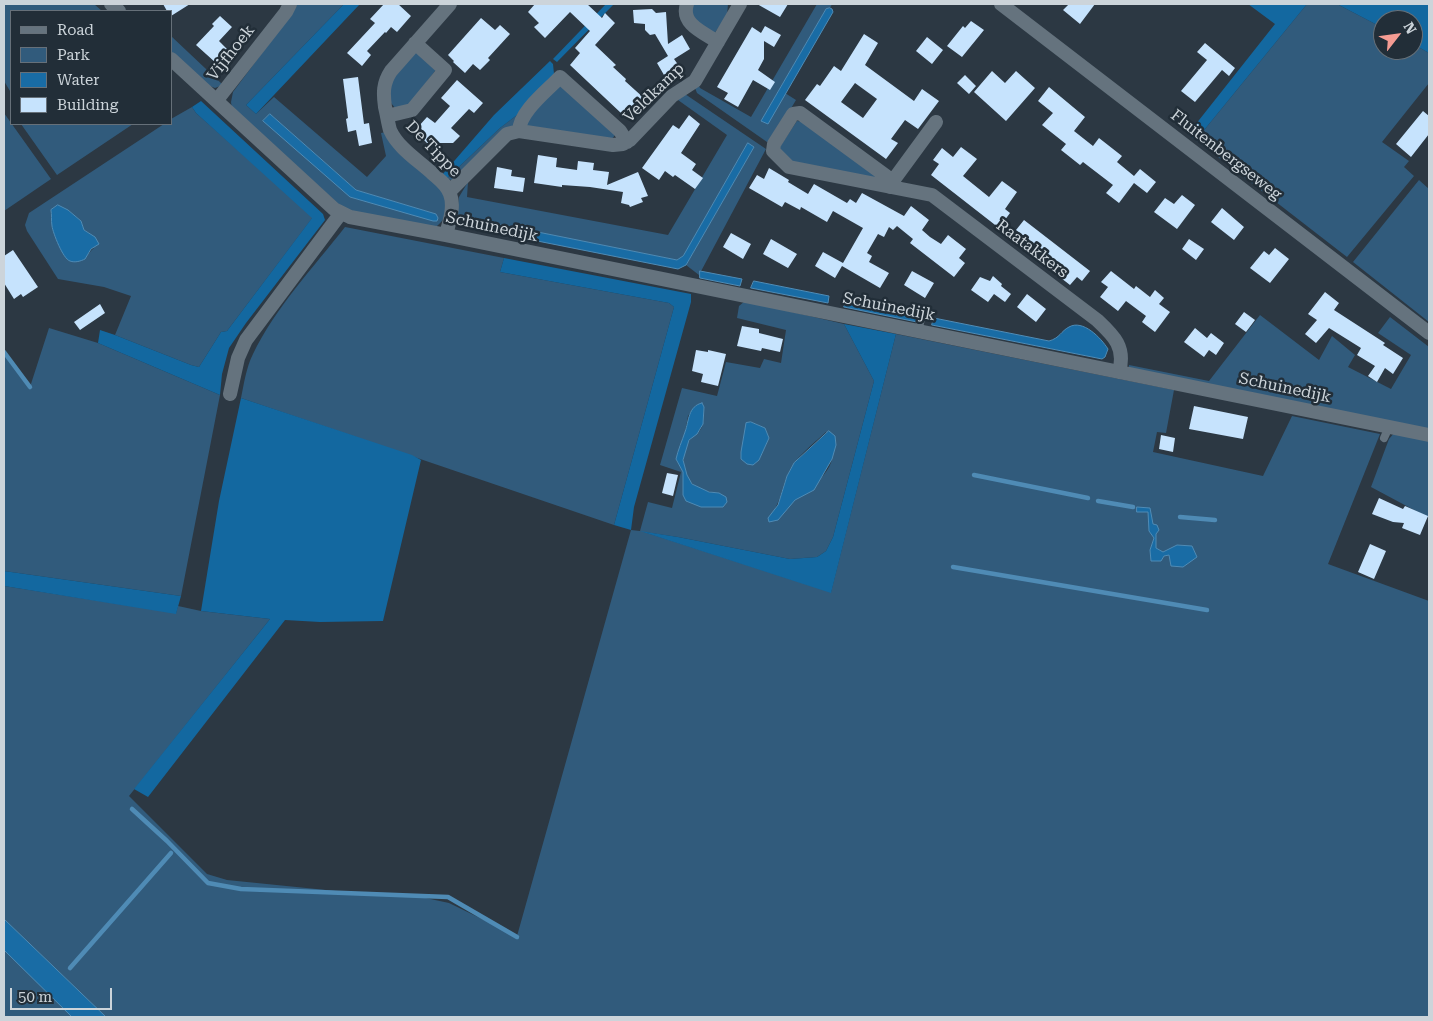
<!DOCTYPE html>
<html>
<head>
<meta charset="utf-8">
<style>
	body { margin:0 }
	#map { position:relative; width:1433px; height:1021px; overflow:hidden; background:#2c3843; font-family:"Roboto Serif",serif }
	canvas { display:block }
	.frame { position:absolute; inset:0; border:5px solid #ccd4da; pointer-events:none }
	.legend { position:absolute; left:10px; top:10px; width:162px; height:115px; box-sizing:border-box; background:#222e38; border:1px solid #667079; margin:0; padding:6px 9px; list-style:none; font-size:15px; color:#ccd4da }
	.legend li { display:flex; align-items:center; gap:10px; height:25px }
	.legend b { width:25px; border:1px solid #667079 }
	.north { position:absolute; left:1373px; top:10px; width:50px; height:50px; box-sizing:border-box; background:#222e38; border:1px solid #667079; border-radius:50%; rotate:60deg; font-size:14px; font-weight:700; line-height:20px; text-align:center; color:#ccd4da }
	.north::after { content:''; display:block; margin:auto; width:18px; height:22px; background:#f59c93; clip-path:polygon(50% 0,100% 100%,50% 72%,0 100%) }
	.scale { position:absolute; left:10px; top:988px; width:102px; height:22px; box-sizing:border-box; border:2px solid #ccd4da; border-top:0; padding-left:6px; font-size:15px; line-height:18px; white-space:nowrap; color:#ccd4da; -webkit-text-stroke:4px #222e38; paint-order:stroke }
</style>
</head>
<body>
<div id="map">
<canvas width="1433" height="1021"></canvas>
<div class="frame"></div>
<ul class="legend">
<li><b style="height:6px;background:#65737e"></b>Road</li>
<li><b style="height:14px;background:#315b7c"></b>Park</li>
<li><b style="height:14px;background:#196ca5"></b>Water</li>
<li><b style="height:14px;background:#c6e3fd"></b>Building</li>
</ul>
<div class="north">N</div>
<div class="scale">50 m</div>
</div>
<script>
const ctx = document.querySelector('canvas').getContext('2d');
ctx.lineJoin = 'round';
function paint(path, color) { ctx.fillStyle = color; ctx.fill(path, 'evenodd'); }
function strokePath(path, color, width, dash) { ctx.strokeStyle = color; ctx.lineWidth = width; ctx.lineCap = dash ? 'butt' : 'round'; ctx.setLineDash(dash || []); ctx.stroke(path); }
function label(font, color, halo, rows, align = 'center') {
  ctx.font = font + ' "Roboto Serif",serif'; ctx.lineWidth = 5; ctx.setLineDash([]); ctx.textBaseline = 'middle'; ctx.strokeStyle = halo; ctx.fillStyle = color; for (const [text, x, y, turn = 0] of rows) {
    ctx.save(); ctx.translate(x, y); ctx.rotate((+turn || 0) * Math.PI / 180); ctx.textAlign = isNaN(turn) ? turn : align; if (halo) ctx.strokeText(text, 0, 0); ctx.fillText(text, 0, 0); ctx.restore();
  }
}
const green = new Path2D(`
	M4 4H94L102 11H11V90L10 91 4 81Z
	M294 4H344L246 105 256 114 274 97 367 177 386 156 381 133 387 132C404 149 425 166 440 186 451 200 449 221 432 229L344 209 232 109 231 102 233 92 291 14ZM270 114 356 190 436 214 438 218 437 221 350 197Z
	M691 4H728L727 16 714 34 693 21Z
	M817 4H832L830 8 826 9 761 121 768 123 785 93 796 100 772 140 767 142 697 93 695 88 698 84 700 88 751 117Z
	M1307 4H1337L1383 28V50H1413V44L1429 53V83L1382 142 1409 161 1404 167 1414 176 1347 257 1196 140Z
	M171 36 223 85 215 88 207 85 171 52Z
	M415 53H419L435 68V71L409 105 395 108 388 99 390 81Z
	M560 85 615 135 612 139 527 126 526 118Z
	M685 94 766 149 699 275 686 265 754 147 748 144 683 256 677 260 468 218 467 227 455 225 459 197 468 182 467 197 668 235 727 135 678 100Z
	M192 107 196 113 313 217 227 331 221 332 199 367 191 365 115 335 131 296 104 287 58 279 27 231 25 225 29 213 164 124H171V119ZM51 210H68L81 221 84 230 89 233 94 248C85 256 85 263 70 261 56 242 53 232 51 210Z
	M521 112 515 124 452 180 446 179 500 128Z
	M4 113 51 179 4 211Z
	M797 121 804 122 878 177 875 181 793 163 779 148Z
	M21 124H133L57 175Z
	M1419 180 1429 189V322L1353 262Z
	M345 227 504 258 500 272 669 303 674 307 614 525 241 398C244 384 246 368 253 354 276 307 313 268 345 227Z
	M745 301 844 324 874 381 833 537 826 551 817 557 790 559 678 537 644 532 831 592 896 334 1174 390 1166 433 1157 432 1153 452 1263 476 1292 416 1380 434 1328 564 1429 601V1017H106L4 919V586L176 613 178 606 201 611 270 619 129 796 207 874 227 880 336 891 421 897 449 903 517 936 631 530 640 531 648 502 672 508 681 472 660 465 682 388 717 396 726 362 760 368 764 359 781 363 786 330 737 318 739 306ZM696 405 704 407C704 414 704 420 702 427 699 434 693 435 689 441 681 453 682 471 691 482 697 490 710 492 719 493V507H701L683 490V472L676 459 685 432 688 416ZM751 422 765 428 769 438 759 460 755 462ZM826 432C827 440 832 450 832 458 830 480 784 507 768 519 781 503 780 493 787 476 794 458 812 445 826 432Z
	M1260 315 1319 360 1332 336 1355 355 1348 367 1391 389 1411 355 1378 333 1390 317 1429 347V431L1129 371V365L1209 381Z
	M49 328 98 343 220 395 181 596 4 571V352L30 387Z
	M1395 432 1429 439V518L1371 487 1389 439Z
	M4 931 91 1017H4Z`);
const forest = new Path2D(`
	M344 4H360L256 114 246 105Z
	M606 4H614L557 62 553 59Z
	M1248 4H1307L1196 140 1188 134 1275 24Z
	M1337 4H1429V53L1413 44V20H1383V28Z
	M550 61 553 64 554 74 521 112 500 128 446 179 442 175 494 115Z
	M201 101 323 214 325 220 246 323 229 348 222 374 220 395 98 343 100 330 115 335 191 365 199 367 221 332 227 331 312 218 196 113 192 107Z
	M504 258 691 294V302L634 507 631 530 614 525 674 307 669 303 500 272Z
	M844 324 896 334 831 593 640 531 678 537 790 559 817 557 826 551 833 537 874 381Z
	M241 398 412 455 421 460 383 621 320 622 285 620 148 797 134 789 270 619 201 611 219 501Z
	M4 571 181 596 176 614 4 586Z`);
const water = new Path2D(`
	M830 8 832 9 833 12 768 124 761 121 826 9Z
	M270 114 356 190 436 214 438 218 437 221H433L350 197 263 121Z
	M748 143 754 147 686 265 678 269 467 227 468 218 677 260 683 256Z
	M58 205 68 210 81 221 84 230 95 237 99 244 91 249 85 259C81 261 75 263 70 261 63 259 53 233 52 226 51 220 52 215 51 210Z
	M700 271 742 279 740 286 700 278Z
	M754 281 829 296 828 303 751 288Z
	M847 300 918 314 917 322 844 307Z
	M934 318 1049 341C1060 338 1061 331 1069 327 1083 319 1101 338 1108 349L1105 357 1102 359 932 325Z
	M702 403 704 407 703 424 697 434 689 440 683 460 687 475 692 484 709 492 719 493 726 497 727 502 723 507H701L686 501 683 495V472L676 459C678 450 682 441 685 432 689 421 688 406 702 403Z
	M751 422 765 428 769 438 759 460 753 465 747 464 741 459V452L746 423Z
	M829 431 835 436 836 445 832 459 814 490 795 500 778 520 769 522 768 518 778 505 787 476 794 463Z
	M1137 507 1150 508 1153 524 1157 525 1159 530 1156 534V548L1163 552 1177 545 1192 546 1197 557 1183 567 1171 566 1169 555 1164 556 1161 561H1151L1150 550 1154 538 1149 531 1148 512H1137Z
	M4 919 106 1017H72L4 950Z`);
const stream = new Path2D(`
	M4 352 30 387
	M974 475 1088 498
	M1098 501 1133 507
	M1180 517 1215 520
	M953 567 1207 610
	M132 809 167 841 208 883 241 889 448 897 517 937
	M70 968 171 853`);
const building = new Path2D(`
	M163 4H190L171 16V11H167Z
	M384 4H398L411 16 397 32 391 27 386 33 385 32 367 51 371 55 362 66 347 53 375 23 370 19Z
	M535 4H587L602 18 605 13 615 23 595 45 616 65 613 67 626 79 625 81 645 99 634 111 629 106 622 114 570 65 580 53 575 48 590 31 570 12 545 38 534 27 539 23 528 12Z
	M757 4H788L780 17Z
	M1069 4H1095L1080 24 1063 10Z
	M652 9 656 13 666 12 668 44 682 35 690 49 674 59 679 66 664 75 657 63 668 56 655 34 650 35 645 30V24L634 23 633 10Z
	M220 16 232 27 219 41 228 50 216 63 196 45 214 26 212 24Z
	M481 18 495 30 500 25 510 34 488 58 490 60 480 70 473 64 465 73 453 62 454 61 448 55Z
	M971 21 984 30 962 57 947 46 963 26 965 28Z
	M765 26 781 35 774 47 764 41V59L758 70 775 82 770 90 753 80 738 107 724 99 728 93 717 87 752 27 761 33Z
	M864 34 878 43 865 65 914 101 922 89 939 101 918 129 905 120 891 139 898 143 886 159 805 100 817 84 820 86 834 66 841 71ZM855 83 877 99 863 118 841 102Z
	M927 37 943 50 932 64 916 51Z
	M1205 43 1235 68 1229 76 1222 70 1195 102 1181 91 1207 60 1197 52Z
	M992 71 1005 83 1016 71 1035 88 1006 121 974 92Z
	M965 75 976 86 969 94 957 83Z
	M358 77 364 124 369 123 372 143 359 146 356 130 348 132 346 119 348 118 343 79Z
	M457 80 483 103 474 113 469 109 451 128 460 136 453 143H427L424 140V131L418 127 427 117 435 123 450 106 441 98Z
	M1049 87 1085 117 1074 131 1093 146 1099 138 1122 156 1117 162 1134 176 1140 169 1156 182 1147 193 1134 183 1119 203 1106 193 1113 185 1083 162 1080 165 1061 150 1066 144 1042 125 1053 113 1038 101Z
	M1423 111 1429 116V134L1411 157 1396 144Z
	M689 115 700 124 681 153 696 164 692 170 703 178 695 189 675 175 673 177 665 171 659 180 642 168 673 125 679 129Z
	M961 147 977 159 963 176 989 197 1002 181 1017 192 1005 209 1010 213 999 228 931 175 939 164 933 160 942 148 953 157Z
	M538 155 557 158 556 167 577 170 578 161 594 163 593 170 609 172 607 185 638 172 648 196 641 198 643 202 630 207 629 205 621 203 623 192 590 187 562 185V187L534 183Z
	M497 167 512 170 511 176 525 178 523 192 494 188Z
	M769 168 789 180 788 182 808 194 814 184 847 203 850 199 856 203 862 193 904 216 911 206 929 220 922 230 930 237 941 244 948 235 966 249 959 258 965 263 954 277 910 243 913 239 897 226 893 230 889 227 884 237 878 234 867 253 872 256 869 262 889 273 880 288 842 266 835 278 815 266 823 252 843 263 863 228 833 211 827 222 801 207 800 210 785 202 782 207 749 188 757 175 764 179Z
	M1182 195 1195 205 1177 229 1154 212 1165 198 1174 204Z
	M1222 208 1244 227 1234 240 1211 222Z
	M1024 220 1090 271 1082 281 1077 277 1070 285 1052 271 1059 263 1039 248 1033 257 1015 243 1021 234 1016 230Z
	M731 233 751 244 743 259 723 247Z
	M771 239 797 254 788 268 763 254Z
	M1189 239 1204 249 1196 260 1182 249Z
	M1275 248 1289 259 1270 283 1250 268 1264 251 1269 255Z
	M13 250 38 287 23 297 21 294 14 299 4 283V256Z
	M912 271 934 283 925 298 904 285Z
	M1111 271 1134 289 1136 286 1150 297 1155 290 1164 298 1159 304 1170 312 1155 332 1142 322 1146 316 1126 301 1118 311 1100 297 1108 287 1101 282Z
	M993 276 1002 284 1001 286 1011 294 1005 302 994 294 988 302 971 290 980 277 990 281Z
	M1325 292 1339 303 1334 310 1385 343 1383 345 1403 358 1393 374 1385 368 1377 382 1368 376 1375 366 1357 355 1361 348 1329 328 1316 343 1305 334 1317 320 1308 314Z
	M1027 294 1046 309 1036 322 1017 307Z
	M100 304 105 313 80 330 74 322Z
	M1244 312 1255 320 1246 332 1235 324Z
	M742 326 759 329V333L783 339 780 352 762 348 761 351 737 346Z
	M1195 328 1207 338 1211 333 1224 343 1216 355 1209 350 1204 357 1184 342Z
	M696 350 708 352V350L726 354 718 386 701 382 703 374 692 371Z
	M1194 406 1248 417 1243 439 1189 429Z
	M1161 435 1175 438 1173 452 1159 449Z
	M667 473 678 475 673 496 662 493Z
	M1379 498 1403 509 1405 506 1428 516 1420 535 1402 528 1404 523 1393 522 1372 514Z
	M1370 544 1386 551 1374 579 1358 572Z`);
const service = new Path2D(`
	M918 331 923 311
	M1384 438 1389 427`);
const minor = new Path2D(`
	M111 4 119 11
	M687 4C680 24 704 33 718 42
	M171 59 334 209 350 217 446 235 1429 435
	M217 100 286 12 290 4
	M387 116 412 110 445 70 415 43
	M519 131C520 111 547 91 560 77L620 131 627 142
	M887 181 895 178 936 122
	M890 187 886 176 800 113 793 114 774 144 773 151 789 167 932 195 1097 320C1114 336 1126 347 1119 372
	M450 191 507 134 519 131 613 145 623 144 630 140 672 96 695 81 740 4
	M446 235C449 222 455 207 450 194 447 185 440 180 433 174 419 161 398 148 390 130 388 123 387 115 385 107 383 93 383 83 391 71L450 4
	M230 394 238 358 246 340 341 213`);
const tertiary = new Path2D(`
	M1001 4 1429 333`);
const streetNames = [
	["Vijfhoek",231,53,-52],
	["Veldkamp",654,93,-44],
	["De Tippe",433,149,46],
	["Fluitenbergseweg",1226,155,38],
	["Schuinedijk",492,227,12],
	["Raatakkers",1032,249,37],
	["Schuinedijk",889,307,11],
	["Schuinedijk",1285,388,12]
];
paint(green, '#315b7c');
paint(forest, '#1368a0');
paint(water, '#196ca5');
strokePath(water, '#4f8bb5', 1);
strokePath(stream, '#4f8bb5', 4.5);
paint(building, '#c6e3fd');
strokePath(service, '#65737e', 8);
strokePath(minor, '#65737e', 14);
strokePath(tertiary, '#65737e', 14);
label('16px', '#ccd4da', '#222e38', streetNames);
</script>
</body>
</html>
